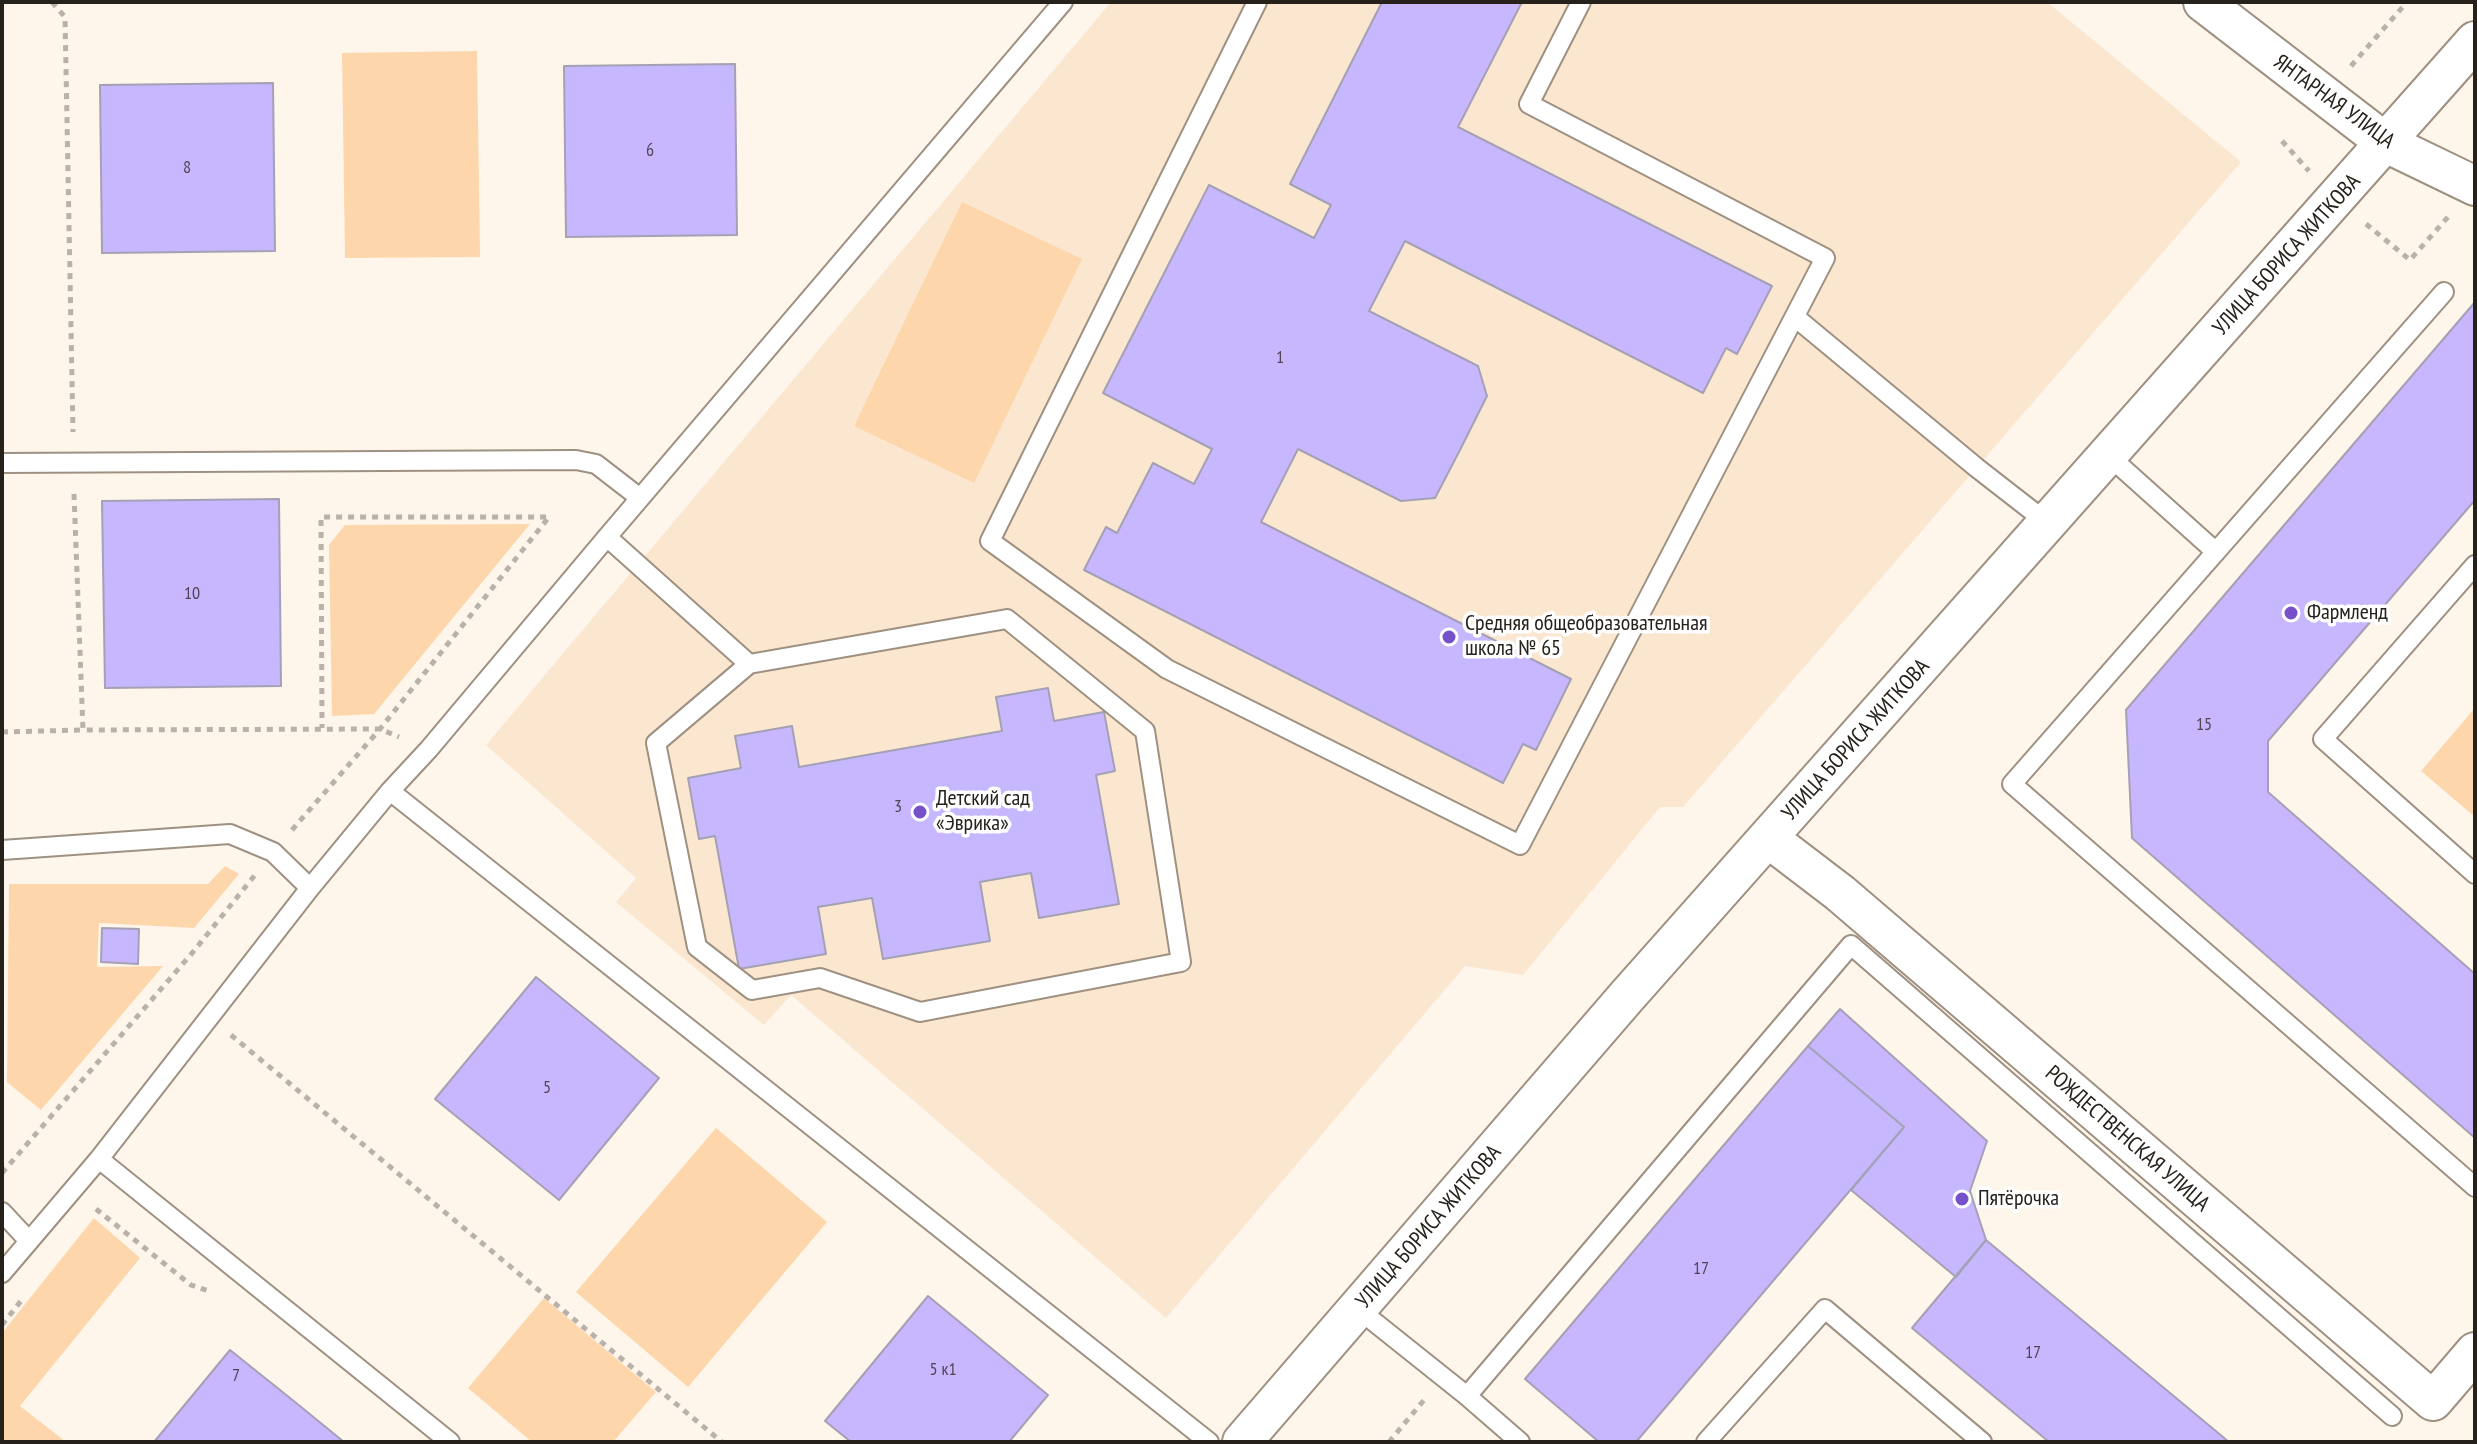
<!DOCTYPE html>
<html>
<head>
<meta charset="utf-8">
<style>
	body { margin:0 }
	#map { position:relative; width:2477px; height:1444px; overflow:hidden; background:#fef5eb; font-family:"PT Sans Narrow",sans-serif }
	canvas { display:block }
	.frame { position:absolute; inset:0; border:4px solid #26211b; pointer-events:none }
</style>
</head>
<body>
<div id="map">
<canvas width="2477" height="1444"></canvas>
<div class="frame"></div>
</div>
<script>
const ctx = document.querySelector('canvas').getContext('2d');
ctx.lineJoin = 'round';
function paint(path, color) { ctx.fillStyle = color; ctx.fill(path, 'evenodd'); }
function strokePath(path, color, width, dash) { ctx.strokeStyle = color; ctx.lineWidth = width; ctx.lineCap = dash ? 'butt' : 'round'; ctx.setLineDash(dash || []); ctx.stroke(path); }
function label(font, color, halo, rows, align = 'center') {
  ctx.font = font + ' "PT Sans Narrow",sans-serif'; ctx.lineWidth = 7; ctx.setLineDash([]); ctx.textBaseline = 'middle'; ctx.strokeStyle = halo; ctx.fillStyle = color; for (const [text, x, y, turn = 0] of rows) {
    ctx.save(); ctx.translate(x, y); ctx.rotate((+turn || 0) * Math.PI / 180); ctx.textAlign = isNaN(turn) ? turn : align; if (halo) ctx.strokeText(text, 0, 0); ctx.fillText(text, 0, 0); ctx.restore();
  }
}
const built = new Path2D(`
	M1111 2H2047L2241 162 1683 807H1660L1523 975 1465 966 1166 1318 791 995 764 1025 616 902 636 878 486 745Z`);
const green = new Path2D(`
	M477 51 480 257 345 258 342 53Z
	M962 202 1082 259 974 483 854 426Z
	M530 524 374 714 332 716 329 545 345 525Z
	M2475 708V817L2421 771Z
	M225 866 239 874 194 928 99 923 97 967 163 966 41 1110 7 1082 9 884H208Z
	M716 1128 827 1222 688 1387 576 1292Z
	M94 1218 140 1258 20 1406 66 1442H2V1333Z
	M544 1298 656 1392 613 1442H532L468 1388Z`);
const building = new Path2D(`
	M1382 2H1522L1458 127 1772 286 1737 354 1726 348 1703 393 1405 241 1369 311 1478 366 1487 396 1461 448 1435 498 1401 501 1298 449 1261 522 1571 679 1536 750 1523 744 1503 783 1084 570 1106 527 1117 533 1153 463 1194 484 1212 449 1103 393 1209 185 1314 238 1331 205 1290 184Z
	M735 64 737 235 566 237 564 66Z
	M273 83 275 251 102 253 100 85Z
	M2475 302V500L2268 741V792L2475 974V1138L2132 838 2126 710Z
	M279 499 281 686 105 688 102 501Z
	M1048 688 1054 721 1104 712 1115 771 1096 775 1119 904 1039 918 1031 873 980 882 990 941 883 959 872 898 818 907 826 954 739 969 715 836 699 839 688 778 741 768 735 736 792 726 799 767 1002 731 996 697Z
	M102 928 139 929 138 964 101 962Z
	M536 977 659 1078 559 1200 435 1099Z
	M1840 1009 1987 1141 1970 1191 1986 1240 1956 1277 1851 1190 1904 1127 1808 1046Z
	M1808 1046 1904 1127 1636 1442H1599L1525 1379Z
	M1986 1240 2229 1442H2049L1912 1328Z
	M928 1296 1048 1395 1009 1442H851L825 1421Z
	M230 1350 295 1402 344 1442H154Z`);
const path = new Path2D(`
	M52 2 65 17 73 432
	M2351 66 2407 2
	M2282 141 2309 171
	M2366 224 2410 260 2448 217
	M74 494 83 730 380 729 399 737
	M2 732 83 730
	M292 830 380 729 549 517H321L322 728
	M231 1035 722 1442
	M2 1173 193 952 255 875
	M96 1209 191 1285 212 1292
	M2 1325 24 1297
	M1389 1442 1424 1400`);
const lane = new Path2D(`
	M1257 2 990 541 1167 669 1520 845 1825 258 1529 104 1581 2
	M2444 292 2012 784 2475 1187
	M1795 317 1977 468 2049 524
	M2109 456 2216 552
	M2 463 576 460 596 464 640 498
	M607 537 749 664 1007 619 1145 731 1181 962 920 1012 820 978 752 990 697 947 656 743 749 664
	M2475 565 2323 739 2475 874
	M390 791 1209 1442
	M2 850 230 834 273 852 310 888
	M99 1159 450 1442
	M2 1212 29 1241
	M2 1273 99 1159 310 888 390 791 429 749 607 537 1063 2
	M1358 1309 1467 1396 1520 1442
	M1467 1396 1851 945 2392 1416
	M1706 1442 1825 1309 1982 1442`);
const street = new Path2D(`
	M2203 2 2386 143 2475 186
	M1768 838 1840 893 2433 1401 2475 1352
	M1242 1442 1628 995 2475 41`);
const markers = [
	[2291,613,8,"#7751ca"],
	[1449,637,8,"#7751ca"],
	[920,812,8,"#7751ca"],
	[1962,1199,8,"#7751ca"]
];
const numberNames = [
	["6",650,151],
	["8",187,168],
	["1",1280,358],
	["10",192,594],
	["15",2204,725],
	["3",898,807],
	["5",547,1088],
	["17",1701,1269],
	["17",2033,1353],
	["5 к1",943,1370],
	["7",236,1376]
];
const streetNames = [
	["ЯНТАРНАЯ УЛИЦА",2334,102,36],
	["УЛИЦА БОРИСА ЖИТКОВА",2287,255,-48],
	["УЛИЦА БОРИСА ЖИТКОВА",1856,740,-48],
	["РОЖДЕСТВЕНСКАЯ УЛИЦА",2127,1139,41],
	["УЛИЦА БОРИСА ЖИТКОВА",1429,1227,-49]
];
const poiNames = [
	["Фармленд",2307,613],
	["Средняя общеобразовательная",1465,624],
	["школа № 65",1465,649],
	["Детский сад",936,799],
	["«Эврика»",936,824],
	["Пятёрочка",1978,1199]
];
paint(built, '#fbe7d0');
paint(green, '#fdd7ab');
paint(building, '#c7b7fe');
strokePath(building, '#a4a1b4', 2);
strokePath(lane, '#9f9182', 22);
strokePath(street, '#9f9182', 42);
strokePath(path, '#bab2aa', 5, [6, 6]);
strokePath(lane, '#fff', 18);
strokePath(street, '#fff', 38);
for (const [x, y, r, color] of markers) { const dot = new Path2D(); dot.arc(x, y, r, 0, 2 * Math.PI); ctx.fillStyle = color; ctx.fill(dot); strokePath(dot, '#fff', 3); }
label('18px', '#4e4654', null, numberNames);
label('22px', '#26211b', '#fff', streetNames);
label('22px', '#26211b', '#fff', poiNames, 'left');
</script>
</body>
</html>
